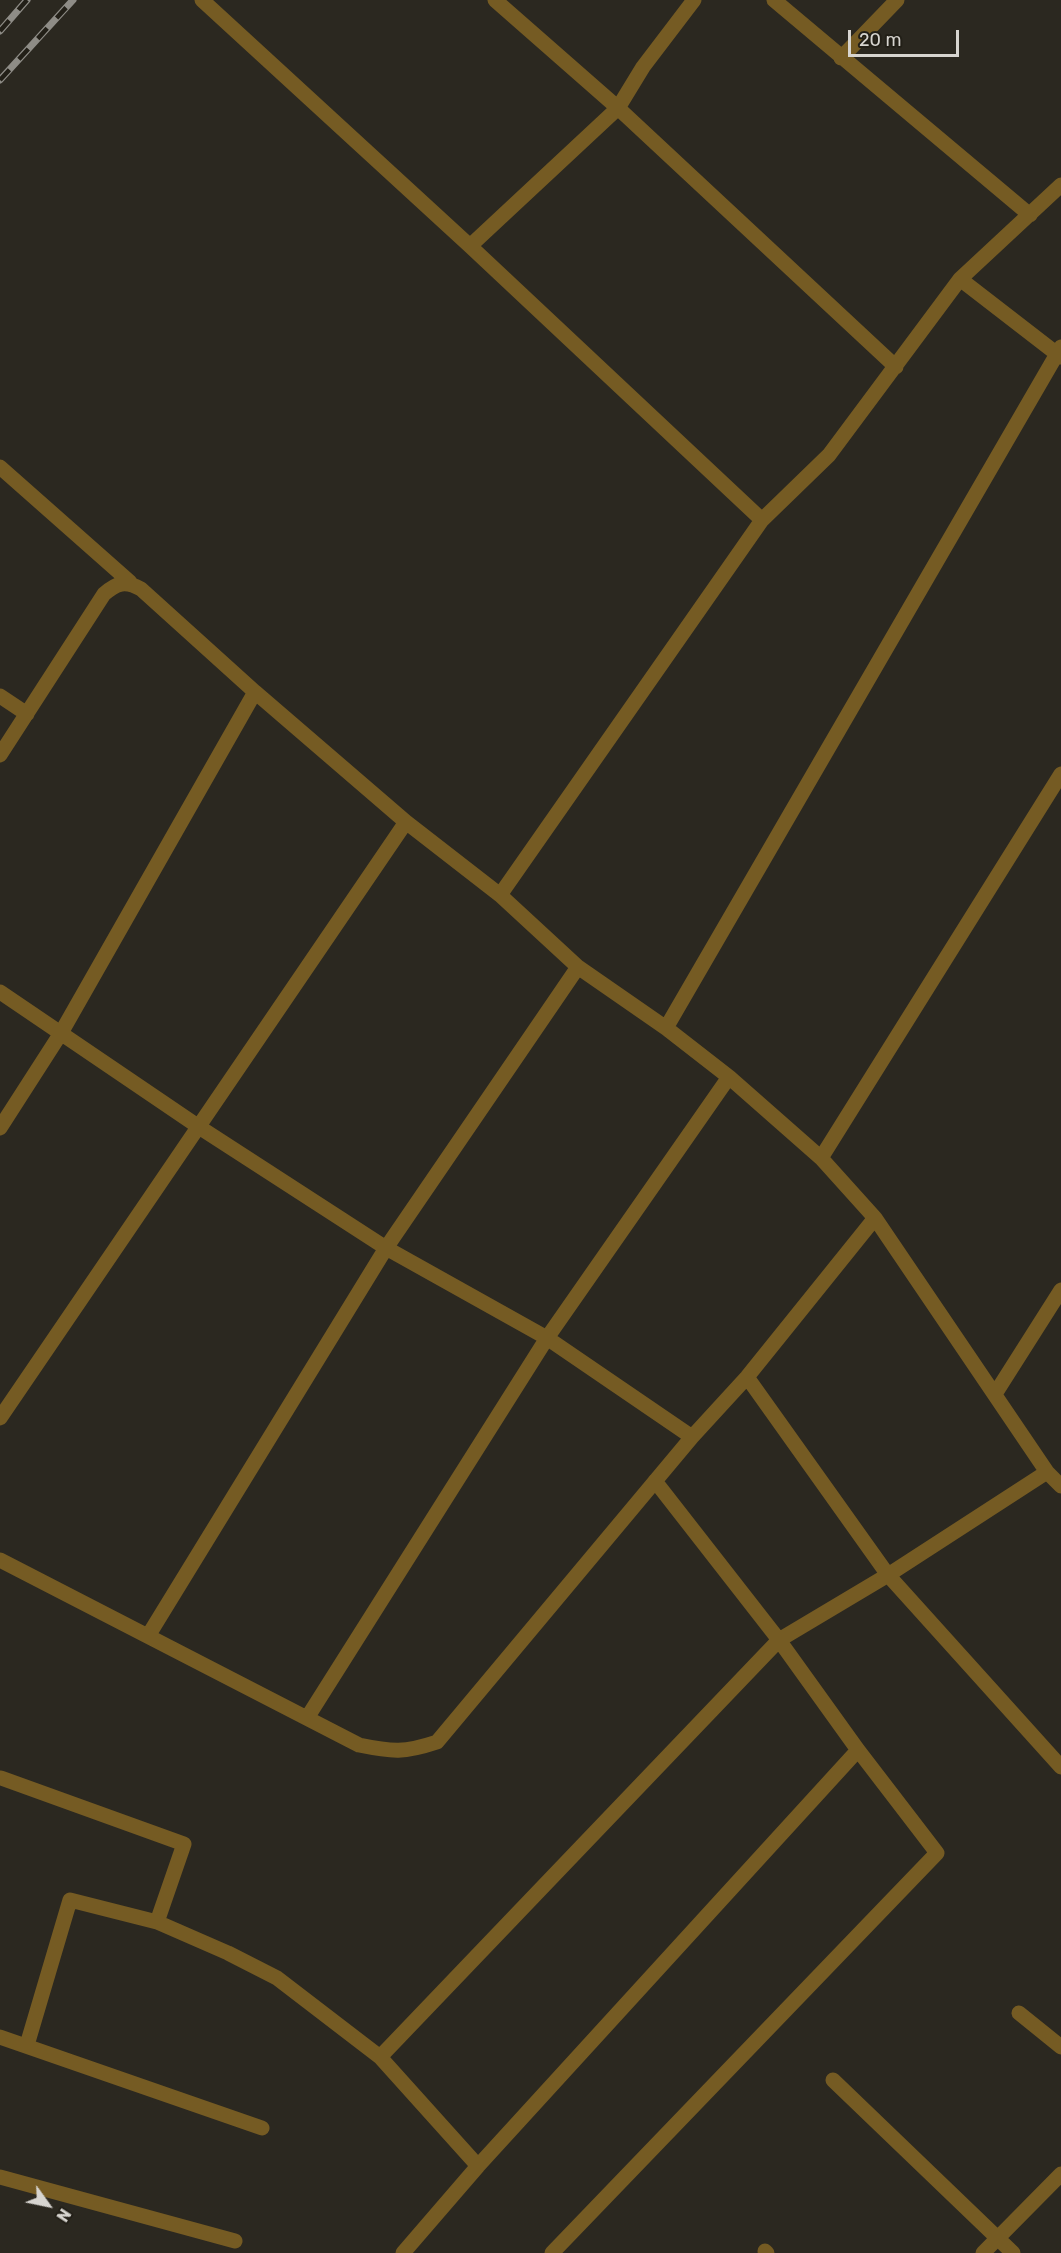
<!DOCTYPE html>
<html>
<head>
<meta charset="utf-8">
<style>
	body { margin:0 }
	#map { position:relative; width:1061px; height:2253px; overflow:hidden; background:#2b2820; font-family:Rubik,sans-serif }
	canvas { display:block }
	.north { position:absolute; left:18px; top:2175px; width:60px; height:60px; -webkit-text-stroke:4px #221f17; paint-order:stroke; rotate:123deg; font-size:16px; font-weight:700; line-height:24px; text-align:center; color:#d7d5d0 }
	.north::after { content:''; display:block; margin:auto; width:21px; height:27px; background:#d7d5d0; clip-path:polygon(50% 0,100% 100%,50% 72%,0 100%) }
	.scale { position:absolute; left:848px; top:30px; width:111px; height:27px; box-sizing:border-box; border:3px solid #d7d5d0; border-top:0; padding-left:8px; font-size:18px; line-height:21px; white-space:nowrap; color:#d7d5d0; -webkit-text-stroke:4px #221f17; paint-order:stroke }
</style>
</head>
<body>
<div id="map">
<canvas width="1061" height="2253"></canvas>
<div class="north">N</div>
<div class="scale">20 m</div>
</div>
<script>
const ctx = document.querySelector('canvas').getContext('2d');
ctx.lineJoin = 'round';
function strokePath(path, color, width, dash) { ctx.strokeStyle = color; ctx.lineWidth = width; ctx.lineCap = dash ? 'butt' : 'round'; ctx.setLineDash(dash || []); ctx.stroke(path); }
const minor = new Path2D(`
	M202 0 470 246 762 520
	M495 0 618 108 896 367
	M774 0 1030 215
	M841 58 897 0
	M470 246 618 108 643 67 694 0
	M960 279 1061 357
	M0 467 130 582
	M0 696 27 714
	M0 755 104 594C117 583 125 580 141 589L255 692 406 822 500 895 578 967 666 1028 729 1077 821 1158 875 1218 1047 1472 1061 1486
	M500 895 762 520 829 455 960 279 1061 185
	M0 992 199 1127 386 1248 547 1338 692 1437
	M666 1028 1061 347
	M0 1128 61 1033 255 692
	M821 1158 1061 774
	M747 1377 888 1575 1061 1767
	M995 1394 1061 1290
	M0 1418 406 822
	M0 1560 359 1745C393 1752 404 1753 437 1742L692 1437 747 1377 875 1218
	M148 1636 386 1248 578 967
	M307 1718 547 1338 729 1077
	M1 1778 184 1844 157 1922
	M1019 2013 1061 2047
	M0 2037 262 2128
	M27 2045 70 1900 157 1922 228 1953 277 1978 380 2057 478 2166
	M380 2057 779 1640 888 1575 1047 1472
	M833 2080 1013 2253
	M0 2177 235 2241
	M765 2251 767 2253
	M403 2253 478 2166 858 1750
	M552 2253 937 1853 858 1750 779 1640 655 1481
	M983 2253 1061 2174`);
const rail = new Path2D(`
	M0 31 27 0
	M0 80 73 0`);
strokePath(minor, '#755b23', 15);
strokePath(rail, '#8e8c86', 7);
strokePath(rail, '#221f17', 4.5, [14]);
</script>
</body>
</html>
